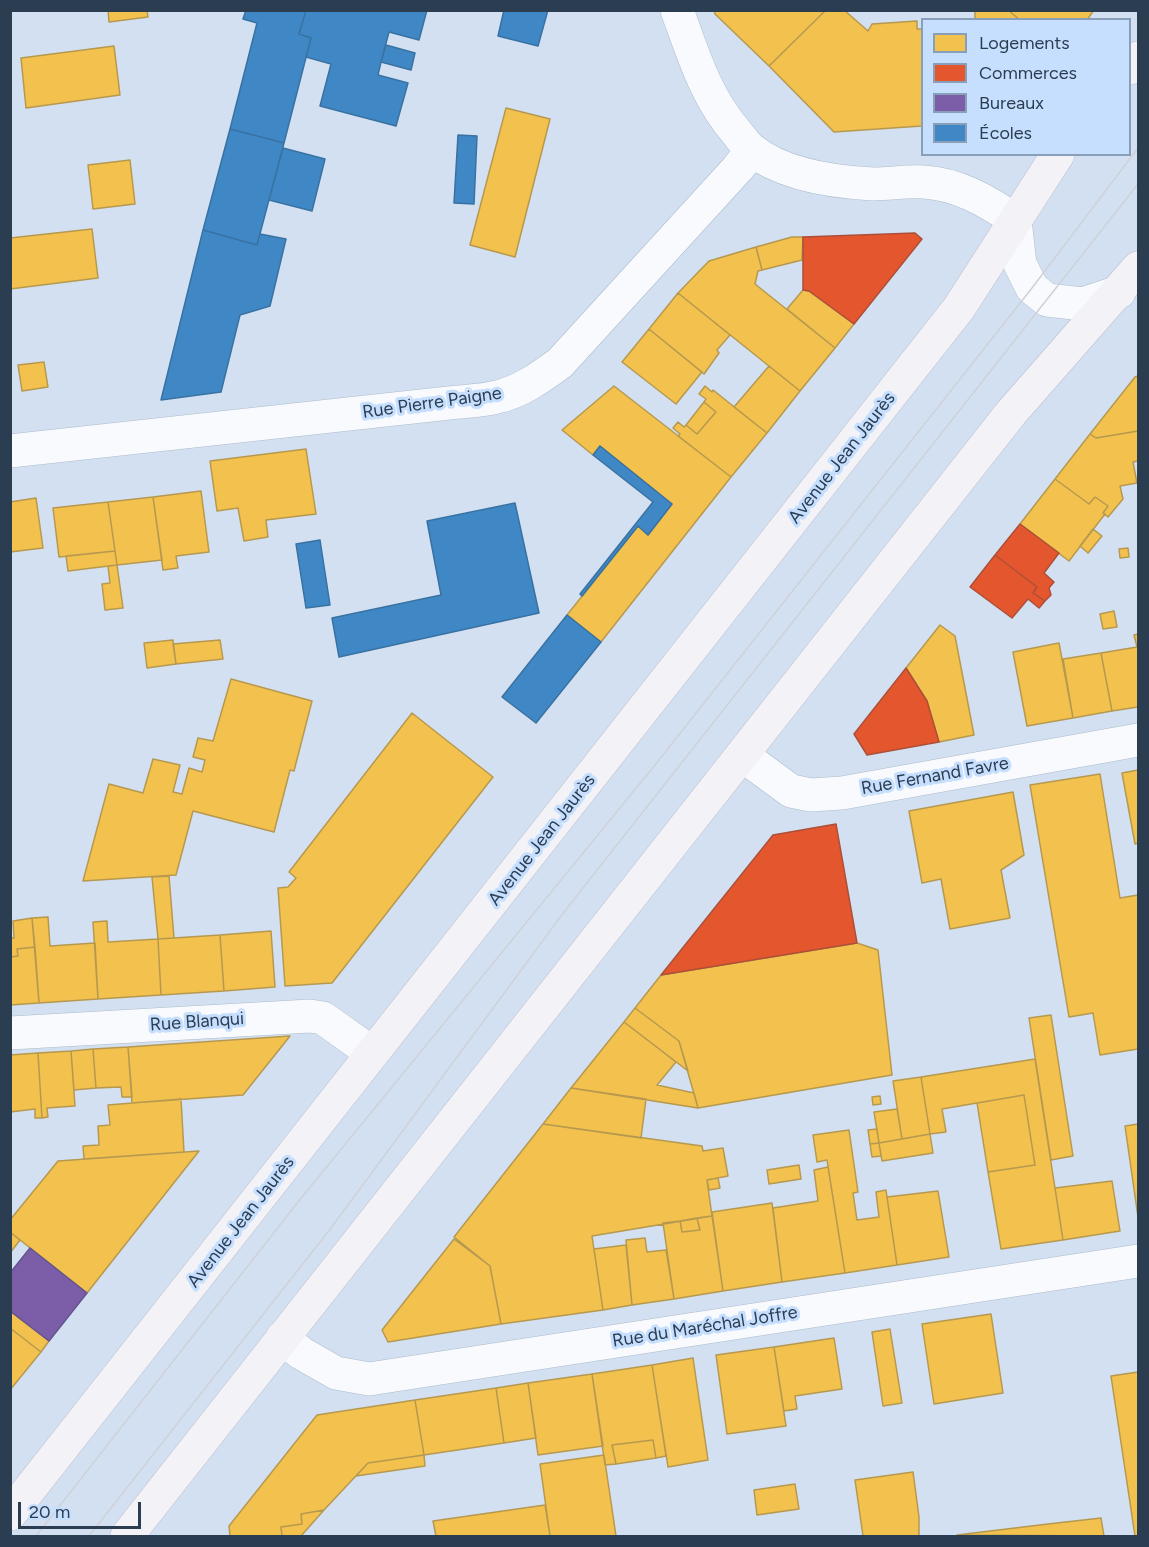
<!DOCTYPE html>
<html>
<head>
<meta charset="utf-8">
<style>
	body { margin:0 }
	#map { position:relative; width:1149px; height:1547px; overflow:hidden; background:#d3e0f1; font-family:Figtree,sans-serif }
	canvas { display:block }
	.frame { position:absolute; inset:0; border:12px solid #2b3d51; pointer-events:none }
	.legend { position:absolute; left:921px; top:18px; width:210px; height:138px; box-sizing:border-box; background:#c6dffe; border:2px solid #889eb9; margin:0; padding:8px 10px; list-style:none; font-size:18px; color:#2b3d51 }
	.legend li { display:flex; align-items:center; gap:12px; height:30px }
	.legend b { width:30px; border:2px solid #889eb9 }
	.scale { position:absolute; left:18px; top:1502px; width:123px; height:27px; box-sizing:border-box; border:3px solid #2b3d51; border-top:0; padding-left:8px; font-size:18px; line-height:21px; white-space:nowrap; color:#2b3d51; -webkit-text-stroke:4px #c6dffe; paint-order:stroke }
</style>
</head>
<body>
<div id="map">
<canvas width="1149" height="1547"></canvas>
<div class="frame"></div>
<ul class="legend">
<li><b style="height:16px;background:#f2c14e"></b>Logements</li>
<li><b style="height:16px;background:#e4572e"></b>Commerces</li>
<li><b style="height:16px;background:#7b5ea7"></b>Bureaux</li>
<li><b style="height:16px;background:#3f88c5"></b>Écoles</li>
</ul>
<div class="scale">20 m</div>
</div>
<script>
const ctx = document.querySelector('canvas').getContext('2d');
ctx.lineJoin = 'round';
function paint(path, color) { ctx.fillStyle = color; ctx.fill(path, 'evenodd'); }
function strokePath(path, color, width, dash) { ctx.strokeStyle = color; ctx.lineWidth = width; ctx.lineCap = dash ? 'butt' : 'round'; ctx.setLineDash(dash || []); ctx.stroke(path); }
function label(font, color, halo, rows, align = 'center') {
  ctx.font = font + ' Figtree,sans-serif'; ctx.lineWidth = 6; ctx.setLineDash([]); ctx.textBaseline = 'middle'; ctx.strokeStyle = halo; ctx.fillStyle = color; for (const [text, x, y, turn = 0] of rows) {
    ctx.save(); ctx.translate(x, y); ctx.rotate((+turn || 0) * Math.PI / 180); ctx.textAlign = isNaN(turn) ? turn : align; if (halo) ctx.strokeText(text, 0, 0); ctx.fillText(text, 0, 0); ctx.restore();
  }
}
const homes = new Path2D(`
	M108 10H147L148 17 109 22Z
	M714 10H826L769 66 715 14Z
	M826 10H844L868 31 872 24 917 21V29H922V126L834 132 769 66Z
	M975 10H1008L1020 20H975Z
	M1008 10H1094L1087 20H1020Z
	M114 46 120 95 26 108 21 58Z
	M506 108 550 119 515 257 470 245Z
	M130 160 135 204 93 209 88 165Z
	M92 229 98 278 10 289V238Z
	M792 237H803L802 260 762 270 756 247Z
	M756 247 762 270 758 271 755 284 835 348 800 391 678 293 709 261Z
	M803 290 809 291 854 324 835 348 787 309Z
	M678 293 730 335 717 350 719 353 704 374 649 329Z
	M649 329 702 372 676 404 622 362Z
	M44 362 48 387 22 391 18 365Z
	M769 366 800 391 767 433 734 407Z
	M1138 376V431L1096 438 1090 434 1135 377Z
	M614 386 731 477 601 642 567 615 638 526 648 535 672 504 600 446 593 455 562 430Z
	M705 386 712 392 713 390 767 433 731 477 678 436 680 434 673 428 678 422 684 427 686 425 697 434 716 412 704 402 706 399 699 394Z
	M704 402 716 412 697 434 686 425Z
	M1138 431V461L1133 462 1137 483 1120 486 1123 499 1108 517 1103 513 1108 506 1095 497 1089 504 1055 479 1090 434 1096 438Z
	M306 449 316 514 266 520 268 537 244 541 238 508 217 511 210 461Z
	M1055 479 1089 504 1095 497 1108 506 1103 513 1105 514 1069 561 1020 524Z
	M201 491 209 552 176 556 178 568 163 570 153 497Z
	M153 497 162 560 117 565 108 502Z
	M36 498 43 548 10 552V502Z
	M108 502 115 551 59 557 53 508Z
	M1093 529 1102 536 1088 553 1080 546Z
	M1128 548 1129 557 1120 558 1119 549Z
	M115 551 117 565 68 571 66 556Z
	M117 565 123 608 105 610 102 584 110 583 108 566Z
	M1114 611 1117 627 1103 629 1100 614Z
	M940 625 955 636 974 735 939 742 927 701 906 668Z
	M1138 634V707L1112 711 1101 653 1137 647 1134 635Z
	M173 640 176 664 147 668 144 643Z
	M220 640 223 659 176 664 173 644Z
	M1059 643 1073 718 1027 726 1013 652Z
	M1101 653 1112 711 1073 718 1063 659Z
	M231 679 312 701 294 771 290 770 274 832 193 811 176 875 83 881 109 784 143 793 153 759 180 765 173 792 182 794 189 768 202 772 205 760 193 757 198 738 213 741Z
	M412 713 493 777 332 983 285 986 278 888 288 887 296 878 289 872Z
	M1138 770V843L1135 844 1122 773Z
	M1100 774 1120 898 1138 895V1049L1100 1055 1093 1013 1069 1017 1030 785Z
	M1013 792 1024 855 1001 870 1010 918 950 929 941 879 922 883 909 811Z
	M169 876 174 938 158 939 152 877Z
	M48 917 50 946 95 943 98 999 39 1003 32 918Z
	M32 918 35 947 17 949 18 956 10 957V938H14L13 921Z
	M107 921 108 942 158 939 161 995 98 999 93 922Z
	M271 931 275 987 224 991 220 935Z
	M220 935 224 991 161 995 158 939Z
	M857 943 878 950 892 1075 698 1108 679 1041 635 1008 661 975Z
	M35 947 39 1003 10 1005V957L18 956 17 949Z
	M635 1008 679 1041 688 1071 624 1022Z
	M1051 1015 1073 1156 1051 1160 1029 1018Z
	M624 1022 676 1062 657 1085 694 1093 698 1108 571 1088Z
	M290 1036 243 1095 132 1103 128 1047Z
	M128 1047 132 1097H122L121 1087 96 1088 93 1049Z
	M93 1049 96 1088 74 1090 71 1051Z
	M71 1051 75 1106 47 1108 48 1117 42 1118 38 1053Z
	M38 1053 42 1118H35V1109L10 1112V1055Z
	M1035 1059 1063 1240 1001 1249 988 1172 1035 1165 1024 1095 942 1109 946 1132 930 1134 921 1077Z
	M921 1077 930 1134 902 1139 893 1081Z
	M571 1088 646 1099 641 1138 543 1124Z
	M1024 1095 1035 1165 988 1172 977 1103Z
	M880 1096 881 1104 873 1105 872 1097Z
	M181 1099 184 1152 84 1159 83 1146 99 1145 98 1126 110 1125 108 1105Z
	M897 1109 902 1139 879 1143 874 1112Z
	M543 1124 702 1146 703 1151 723 1148 728 1176 707 1180 712 1216 592 1236 603 1310 501 1324 490 1266 454 1237Z
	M1138 1124V1217L1125 1126Z
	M877 1129 879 1143 870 1144 868 1130Z
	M849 1130 858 1192 853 1193 857 1220 879 1217 876 1192 886 1190 897 1265 845 1273 827 1160 817 1162 813 1135Z
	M930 1134 933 1153 882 1161 879 1143Z
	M879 1143 881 1156 872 1157 870 1144Z
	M199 1151 87 1293 10 1232V1220L58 1161Z
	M799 1165 801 1179 769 1184 767 1170Z
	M828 1167 845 1273 782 1282 773 1208 818 1201 814 1170Z
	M718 1178 720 1188 709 1190 707 1180Z
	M1112 1181 1120 1231 1063 1240 1055 1188Z
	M938 1191 949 1257 897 1265 887 1197Z
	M772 1203 782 1282 723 1291 712 1212Z
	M712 1216 723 1291 674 1299 663 1223 680 1221 682 1232 700 1230 697 1218Z
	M697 1218 700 1230 682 1232 680 1221Z
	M10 1232 20 1240 10 1253Z
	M645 1238 647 1252 666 1250 674 1299 632 1305 626 1240Z
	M454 1239 490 1266 501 1324 388 1342 382 1330Z
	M626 1245 632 1305 603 1310 594 1249Z
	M10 1311 49 1341 41 1352 10 1328Z
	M991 1314 1003 1393 934 1404 922 1324Z
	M10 1328 41 1352 10 1390Z
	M890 1329 902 1403 883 1406 872 1332Z
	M834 1338 842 1389 795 1396 797 1409 784 1411 774 1347Z
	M774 1347 786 1426 727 1434 716 1355Z
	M693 1358 708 1460 668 1467 652 1365Z
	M652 1365 666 1456 656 1458 653 1440 612 1445 616 1464 605 1465 592 1374Z
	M1138 1372V1536H1135L1111 1376Z
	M592 1374 603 1446 538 1455 528 1383Z
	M528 1383 536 1438 504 1443 496 1388Z
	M496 1388 504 1443 424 1455 415 1400Z
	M415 1400 424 1455 368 1463 324 1510 301 1514 302 1524 281 1527 282 1536H230L229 1526 317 1415Z
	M653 1440 656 1458 616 1464 612 1445Z
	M424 1455 425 1466 356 1476 368 1463Z
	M604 1455 616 1536H550L540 1464Z
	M913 1472 919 1517V1536H863L855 1480Z
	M795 1484 799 1509 757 1515 754 1490Z
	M545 1505 550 1536H436L433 1521Z
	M324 1510 301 1536H282L281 1527 302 1524 301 1514Z
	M1101 1518 1104 1536 957 1535 1048 1524Z`);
const shops = new Path2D(`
	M915 233 922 239 854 324 809 291 803 290V237Z
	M1020 524 1059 553 1044 573 1054 582 1049 588 1051 595 1045 601 1033 593 1037 587 995 555Z
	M995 555 1037 587 1033 593 1045 601 1039 608 1028 599 1012 618 970 587Z
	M906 668 927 701 939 742 867 755 854 734Z
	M836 824 857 943 661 975 773 835Z`);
const offices = new Path2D(`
	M30 1248 87 1293 49 1341 10 1311V1273Z`);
const schools = new Path2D(`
	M246 10H306L299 34 311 38 284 143 230 129 257 23 243 19Z
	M306 10H427L419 40 389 32 381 62 378 75 408 83 396 126 320 106 331 64 306 57 311 38 299 34Z
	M504 10H548L538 46 498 36Z
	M386 45 415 53 411 70 381 62Z
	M230 129 284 143 257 245 203 230Z
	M458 135 477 136 474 204 454 203Z
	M283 148 325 159 312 211 269 200Z
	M203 230 257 245 260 234 286 239 270 306 240 315 221 392 161 400Z
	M600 446 672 504 648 535 638 526 582 596 580 594 653 502 593 455Z
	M515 503 539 613 339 657 332 618 441 595 427 521Z
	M320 540 330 605 306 608 296 544Z
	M567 615 601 642 536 723 502 697Z`);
const minor = new Path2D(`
	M677 10C693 54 706 98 737 133 741 138 746 146 752 150 783 175 835 182 873 184 890 184 907 181 924 182 958 184 987 201 1015 220L1020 264 1032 288 1047 300 1083 304 1119 292
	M10 451 449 403C465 401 482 401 497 397 520 392 541 377 560 363L738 168 752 150
	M742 755 791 791 811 795 842 793 1138 740
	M10 1033 310 1016 323 1018 372 1053
	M282 1338 301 1353 336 1373 369 1379 1138 1261`);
const major = new Path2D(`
	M1130 68 1138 58
	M10 1514 959 308 1058 154
	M127 1536 1011 413 1138 268`);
const tram = new Path2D(`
	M36 1536 298 1202 655 765 1032 288 1138 148
	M89 1536 331 1228 564 912 1138 184`);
const streetNames = [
	["Rue Pierre Paigne",432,403,-8],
	["Avenue Jean Jaurès",842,458,-52],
	["Rue Fernand Favre",935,776,-10],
	["Avenue Jean Jaurès",542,840,-52],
	["Rue Blanqui",197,1022,-4],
	["Avenue Jean Jaurès",241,1222,-52],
	["Rue du Maréchal Joffre",705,1327,-9]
];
paint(homes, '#f2c14e');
strokePath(homes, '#b6994f', 1.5);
paint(shops, '#e4572e');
strokePath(shops, '#ac4f38', 1.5);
paint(offices, '#7b5ea7');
strokePath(offices, '#63548d', 1.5);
paint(schools, '#3f88c5');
strokePath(schools, '#3972a2', 1.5);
strokePath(minor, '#acbacb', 34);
strokePath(major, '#bbbecd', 34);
strokePath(minor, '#f8fafd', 33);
strokePath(major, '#f2f2f7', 33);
strokePath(tram, '#ced2d8', 1.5);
label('18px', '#2b3d51', '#c6dffe', streetNames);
</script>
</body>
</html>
